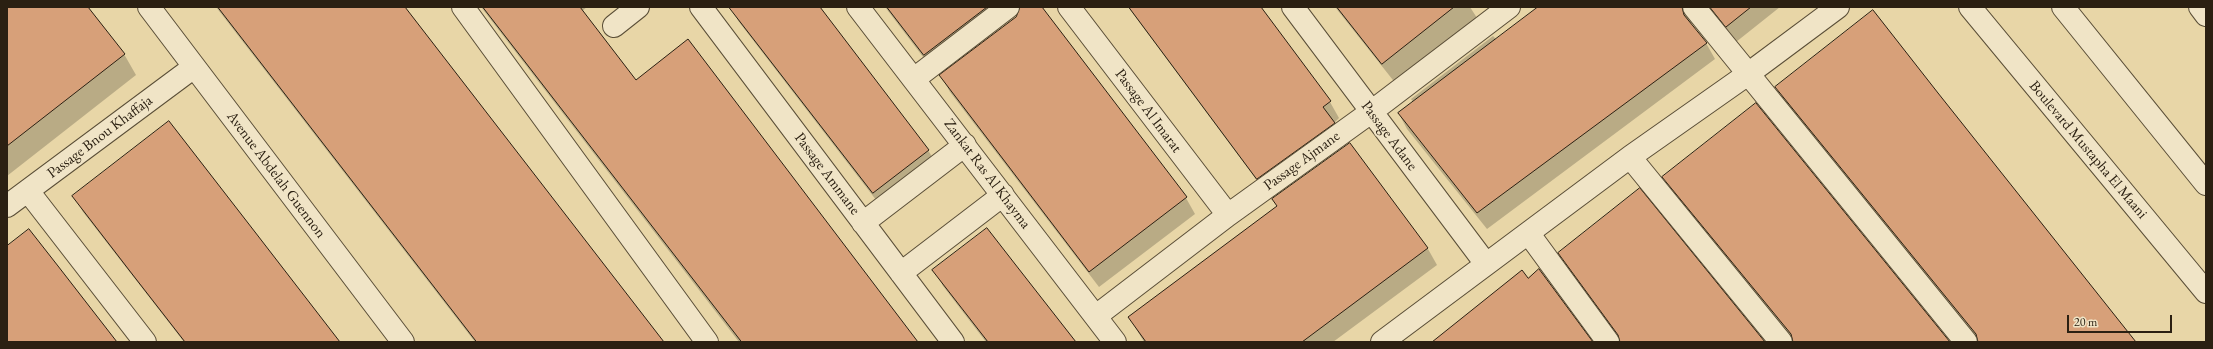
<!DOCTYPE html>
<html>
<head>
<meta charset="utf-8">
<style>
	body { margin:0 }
	#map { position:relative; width:2213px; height:349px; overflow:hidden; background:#e8d6a7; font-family:"EB Garamond",serif }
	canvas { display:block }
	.frame { position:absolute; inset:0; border:8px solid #2b2012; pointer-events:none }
	.scale { position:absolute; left:2067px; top:315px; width:105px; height:18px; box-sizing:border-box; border:2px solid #2b2012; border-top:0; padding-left:5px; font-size:12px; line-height:14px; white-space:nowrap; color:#2b2012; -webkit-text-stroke:3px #f0e4c6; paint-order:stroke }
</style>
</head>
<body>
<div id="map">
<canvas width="2213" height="349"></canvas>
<div class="frame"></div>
<div class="scale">20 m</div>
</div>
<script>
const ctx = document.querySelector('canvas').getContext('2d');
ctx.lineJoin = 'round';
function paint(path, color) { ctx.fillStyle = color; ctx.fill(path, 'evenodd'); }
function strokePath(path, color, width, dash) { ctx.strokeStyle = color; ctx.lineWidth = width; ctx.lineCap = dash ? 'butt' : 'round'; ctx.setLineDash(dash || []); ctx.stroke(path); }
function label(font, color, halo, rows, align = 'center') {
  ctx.font = font + ' "EB Garamond",serif'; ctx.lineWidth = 4; ctx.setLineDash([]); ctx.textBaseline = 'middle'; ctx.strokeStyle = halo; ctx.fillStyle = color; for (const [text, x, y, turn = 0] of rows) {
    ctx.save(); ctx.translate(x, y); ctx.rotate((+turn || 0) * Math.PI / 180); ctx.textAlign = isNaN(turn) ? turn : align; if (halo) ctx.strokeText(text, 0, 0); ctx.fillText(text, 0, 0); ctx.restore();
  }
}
const shadow = new Path2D(`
	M7 7H88L124 54 136 75 7 176Z
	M216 7H403L662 342H475Z
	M481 7H587L582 11 636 82 917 342H739Z
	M730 7H818L928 150 938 167 883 209 739 22Z
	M885 7H1006L936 74Z
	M1128 7H1260L1330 102 1339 118 1334 123 1343 139 1267 194Z
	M1335 7H1470L1486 32 1404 94Z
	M1540 7H1780L1736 42 1691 20 1692 26 1706 43 1715 59 1487 229 1407 129 1398 112 1413 102 1411 99 1493 36 1497 40Z
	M1044 11 1186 198 1195 214 1099 287 950 92 941 76Z
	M1777 88 2134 342H1979L1786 104Z
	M1350 144 1428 249 1437 265 1333 342H1144L1129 317 1278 207Z
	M1664 177 1949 342H1794L1673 193Z
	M74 196 339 342H184L83 212Z
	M1560 253 1764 342H1620V339L1569 270Z
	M934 270 1075 342H986L943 286Z`);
const building = new Path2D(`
	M7 7H88L125 54 7 146Z
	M218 7H405L664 342H477Z
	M483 7H580L636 80 688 39 918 342H742Z
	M729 7H820L929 150 873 193Z
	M887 7H987L924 55Z
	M1020 7H1042L1187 197 1089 272 939 75 1016 17Z
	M1129 7H1261L1331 101 1323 107 1335 123 1257 179Z
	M1337 7H1454L1382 64Z
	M1538 7H1682L1684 15 1707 43 1477 213 1398 113Z
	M1710 7H1751L1726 27Z
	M1873 10 1938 93 2136 342H1978L1976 334 1775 87Z
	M1756 103 1950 342H1793L1791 334 1662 177Z
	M169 121 255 232 340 342H185L129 270 72 196Z
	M1350 143 1428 248 1302 342H1146L1128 317 1277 206 1272 199Z
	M1640 188 1765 342H1620L1618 335 1558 253Z
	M987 228 1015 264 1076 342H988L932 270Z
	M29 229 58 266 117 342H7V246Z
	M1539 269 1593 342H1432L1522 270 1528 278Z`);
const minor = new Path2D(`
	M149 7 403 342
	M463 7 707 342
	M701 7 953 342
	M858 7 1115 342
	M1069 7 1228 215
	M1293 7 1486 264
	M1694 7 1966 342
	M2200 7 2206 15
	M614 26 638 7
	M914 79 1008 7
	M1630 157 1781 342
	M28 191 145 342
	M7 206 194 67
	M863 223 965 145
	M1529 234 1608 342
	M901 273 1003 195
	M1096 316 1228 215 1371 112 1509 7
	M1382 342 1630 157 1748 74 1838 7`);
const tertiary = new Path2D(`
	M1970 7 2206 292
	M2063 7 2206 184`);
const streetNames = [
	["Passage Al Imarat",1148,111,53],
	["Passage Adane",1389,136,53],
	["Passage Bnou Khaffaja",100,137,-37],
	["Boulevard Mustapha El Maani",2088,150,50],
	["Passage Ajmane",1302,161,-36],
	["Passage Ammane",827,174,53],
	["Zankat Ras Al Khayma",987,174,53],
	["Avenue Abdelah Guennon",276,175,53]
];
paint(shadow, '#0003');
paint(building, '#d7a079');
strokePath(building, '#2b2012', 1);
strokePath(minor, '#5a4e37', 24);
strokePath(tertiary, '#5a4e37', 24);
strokePath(minor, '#f0e4c6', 22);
strokePath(tertiary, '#f0e4c6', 22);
label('15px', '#2b2012', '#f0e4c6', streetNames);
</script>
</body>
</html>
